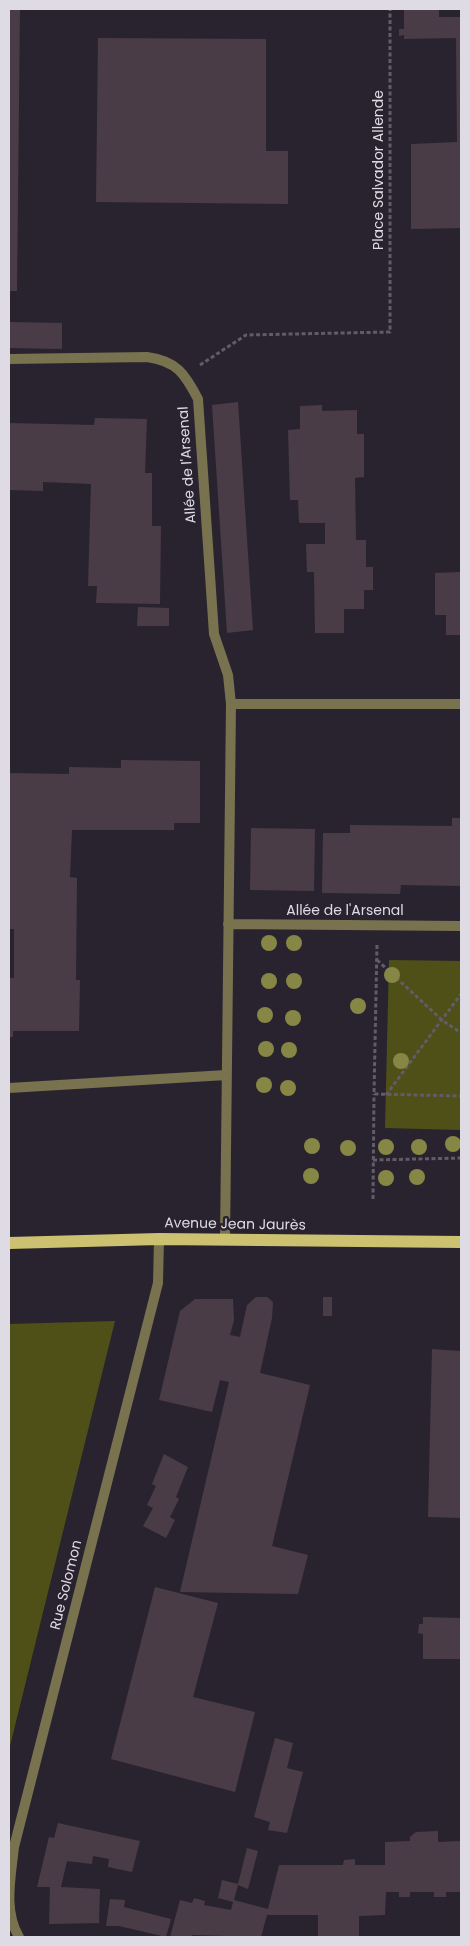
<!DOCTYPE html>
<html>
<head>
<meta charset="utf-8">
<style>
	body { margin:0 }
	#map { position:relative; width:470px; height:1946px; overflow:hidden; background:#292330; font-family:Poppins,sans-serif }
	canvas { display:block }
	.frame { position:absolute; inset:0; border:10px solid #dfdbe4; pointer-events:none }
</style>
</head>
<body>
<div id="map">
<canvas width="470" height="1946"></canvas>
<div class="frame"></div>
</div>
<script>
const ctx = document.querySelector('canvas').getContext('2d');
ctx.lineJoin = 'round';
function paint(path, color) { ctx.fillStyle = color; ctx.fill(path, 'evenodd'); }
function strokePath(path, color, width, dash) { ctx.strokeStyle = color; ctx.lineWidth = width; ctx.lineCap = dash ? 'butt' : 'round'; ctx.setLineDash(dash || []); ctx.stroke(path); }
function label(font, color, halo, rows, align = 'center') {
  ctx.font = font + ' Poppins,sans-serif'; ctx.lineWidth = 5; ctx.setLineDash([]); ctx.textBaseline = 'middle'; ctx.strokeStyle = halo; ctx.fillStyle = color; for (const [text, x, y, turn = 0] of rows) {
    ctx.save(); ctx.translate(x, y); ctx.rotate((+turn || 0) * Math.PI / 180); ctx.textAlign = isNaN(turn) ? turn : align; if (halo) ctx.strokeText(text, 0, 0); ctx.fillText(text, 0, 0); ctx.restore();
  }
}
const green = new Path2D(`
	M389 960 461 961V1130L385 1128Z
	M115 1321 9 1750V1324Z`);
const building = new Path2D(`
	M9 9H20L17 291H9Z
	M404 9H439V17H461V228L411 229V144L457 142 456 38 404 39V35L399 36V29H404Z
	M98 38 266 39V151H288V204L96 202Z
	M9 322 62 323V349L9 348Z
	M238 402 253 630 227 633 212 405Z
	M322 405V411L357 410V434H364V477L355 478 356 540H366V567H373V590H364V609H344V633H315L314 572H307L306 544H325V523H299L298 500H290L288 430 300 429V406Z
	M95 418 147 419 145 473H152V526H161L160 604 96 603 97 586H88L91 484 43 482V491L9 490V423L94 425Z
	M461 572V635H446V615H435V573Z
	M138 607 169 608V626H137Z
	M121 760 200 761V823H174V830H72L70 877 77 878 76 980H80L79 1031H13V1037H9V978H14V929H9V773L69 774V767L121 768Z
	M452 818H461V886L401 885 400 894 322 893 323 833H350V825L452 826Z
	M251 828 315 829 314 891 250 890Z
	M256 1297H267L273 1302 272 1318 260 1373 310 1385 272 1546 308 1555 298 1594 180 1592 229 1382 220 1380 212 1412 159 1400 180 1311 195 1299H233L234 1320 230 1335 240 1337 247 1305Z
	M323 1297H332V1316H323Z
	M432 1349 461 1351V1518L428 1517Z
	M164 1454 188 1467 176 1497 179 1499 170 1517 175 1520 166 1538 143 1526 153 1508 147 1505 156 1486 152 1484Z
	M155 1587 218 1603 193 1697 255 1712 235 1792 111 1759Z
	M423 1617 461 1618V1659H423V1634L418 1633 419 1624H423Z
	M275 1738 293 1743 287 1768 303 1772 287 1833 268 1830 270 1822 254 1817Z
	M58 1823 140 1841 132 1872 108 1867 109 1859 93 1856 92 1864 67 1861 61 1887 100 1889 99 1923 49 1924 50 1887H37L49 1837 54 1838Z
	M438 1831V1842L461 1841V1892H446V1897H434V1892H410V1897H399V1892H386L385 1915 359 1916V1937H318V1915H267L261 1937 192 1935 191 1937H170L180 1900 192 1903 194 1898 205 1901 204 1905 231 1910 233 1902 218 1898 222 1880 238 1884 247 1848 258 1851 248 1889 238 1885 234 1900 268 1909 279 1865H343L344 1860 355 1859V1865H385V1842L410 1841V1837L416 1832Z
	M110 1899 125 1900 124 1907 171 1919 166 1937 119 1926H106Z`);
const path = new Path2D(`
	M200 365 246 335 390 332V9
	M377 945 374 1094 461 1096
	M377 960 442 1020 461 1033
	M386 1095 461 994
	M373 1160 461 1158
	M373 1199 374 1094`);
const street = new Path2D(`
	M9 359 147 357C177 361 185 374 198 399L214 634 228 675 231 704H461
	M228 924 461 926
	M9 1088 226 1075
	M225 1240 231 704
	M19 1937C3 1911 11 1876 14 1847L158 1283 159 1239`);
const primary = new Path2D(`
	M9 1243 159 1239 461 1242`);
const trees = [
	[269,943],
	[294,943],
	[392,975],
	[269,981],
	[294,981],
	[358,1006],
	[265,1015],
	[293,1018],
	[266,1049],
	[289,1050],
	[401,1061],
	[264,1085],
	[288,1088],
	[453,1144],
	[312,1146],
	[386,1147],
	[419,1147],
	[348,1148],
	[311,1176],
	[417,1177],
	[386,1178]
];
const streetNames = [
	["Place Salvador Allende",379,170,-90],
	["Allée de l'Arsenal",188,465,-94],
	["Allée de l'Arsenal",345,911],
	["Avenue Jean Jaurès",235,1225,1],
	["Rue Solomon",67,1585,-76]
];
paint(green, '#4e5017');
paint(building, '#4a3c46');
strokePath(path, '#615c67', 3, [4, 2.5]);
strokePath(street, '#78734e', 10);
strokePath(primary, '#cbc171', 12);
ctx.fillStyle = '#878745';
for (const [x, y] of trees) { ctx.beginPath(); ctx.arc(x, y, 8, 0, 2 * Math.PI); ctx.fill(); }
label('14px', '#dfdbe4', '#292330', streetNames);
</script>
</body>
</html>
